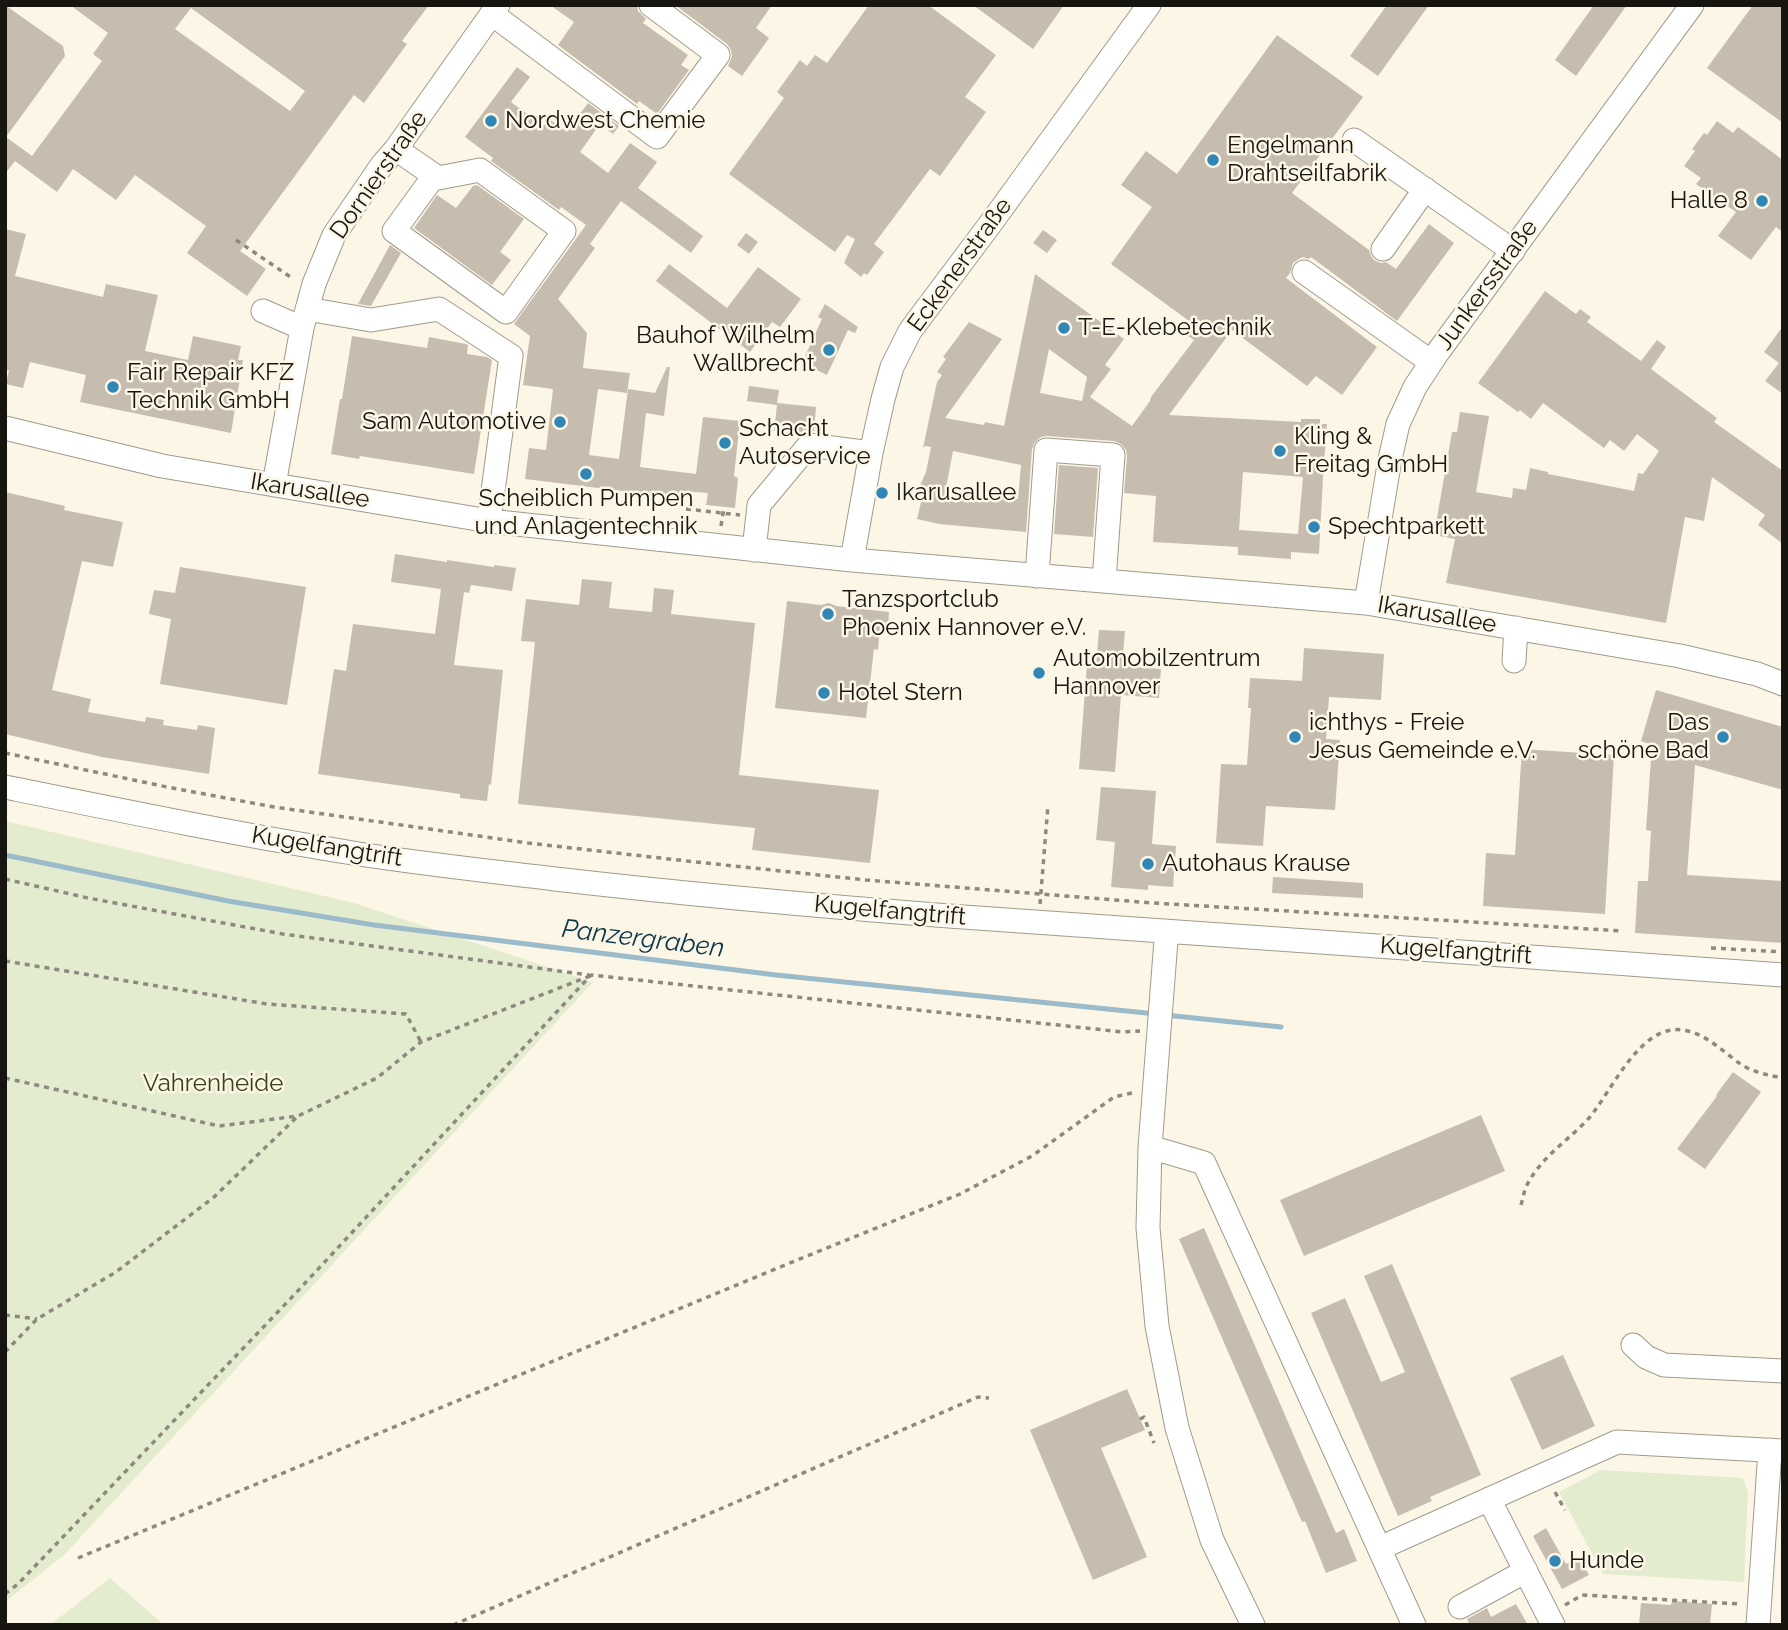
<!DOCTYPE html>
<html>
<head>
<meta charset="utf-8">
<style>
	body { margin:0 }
	#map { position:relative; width:1788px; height:1630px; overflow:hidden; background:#fcf6e7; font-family:Raleway,sans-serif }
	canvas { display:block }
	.frame { position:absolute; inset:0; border:7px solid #17150f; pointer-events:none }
</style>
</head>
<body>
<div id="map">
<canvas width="1788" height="1630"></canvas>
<div class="frame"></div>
</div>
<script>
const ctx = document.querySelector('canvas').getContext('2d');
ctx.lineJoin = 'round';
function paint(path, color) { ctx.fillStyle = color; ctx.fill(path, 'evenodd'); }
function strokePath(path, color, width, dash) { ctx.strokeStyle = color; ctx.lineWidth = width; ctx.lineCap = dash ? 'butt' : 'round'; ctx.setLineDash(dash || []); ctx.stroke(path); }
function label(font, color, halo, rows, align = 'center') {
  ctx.font = font + ' Raleway,sans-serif'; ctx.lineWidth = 5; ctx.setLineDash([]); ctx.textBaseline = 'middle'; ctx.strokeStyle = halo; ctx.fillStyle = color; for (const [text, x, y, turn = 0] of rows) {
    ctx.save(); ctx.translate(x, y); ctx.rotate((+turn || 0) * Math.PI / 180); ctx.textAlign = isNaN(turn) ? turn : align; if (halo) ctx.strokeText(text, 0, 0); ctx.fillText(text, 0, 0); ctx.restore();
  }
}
const green = new Path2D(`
	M5 821 354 903 593 982 64 1555 5 1602Z
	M1601 1470 1743 1478 1748 1492 1744 1582 1603 1574 1559 1492Z
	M110 1578 164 1625H50Z`);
const stream = new Path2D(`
	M5 855 228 901 374 925 776 975 1156 1014
	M1165 1015 1281 1027`);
const building = new Path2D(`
	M5 5 63 46 65 56 6 137 32 156 102 61 93 54 108 33 70 5H429L402 41 407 44 364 103 354 95 240 251 266 269 247 296 187 253 206 226 135 175 116 200 73 169 57 192 15 161 5 174ZM191 8 305 91 290 111 175 29Z
	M550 5H637L638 11 646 19 643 23 688 55 681 65 689 70 657 114 639 101 637 104 558 45 574 22Z
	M675 5H772L756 28 769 38 742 76 728 66 732 56 731 50 727 44Z
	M869 5H928L996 55 965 97 986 112 940 176 930 169 874 244 884 252 867 275 864 273 861 277 844 263 855 239 847 235 835 252 729 174 784 98 777 92 800 60 807 66 815 55 827 63Z
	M973 5H1064L1033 49Z
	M1387 5H1429L1378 76 1350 56Z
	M1594 5H1627L1576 76 1555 60Z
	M1753 5H1783V123L1707 68Z
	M1277 35 1363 97 1292 193 1369 250 1371 256 1374 260 1381 263 1386 262 1396 269 1429 224 1454 243 1397 321 1311 257 1309 259 1302 257 1293 263 1290 273 1286 278 1377 347 1342 395 1316 376 1307 386 1232 330 1169 415 1301 422V419H1320V424H1327L1323 477 1319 554 1291 552V559L1238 555V547L1153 542 1156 496 1124 493 1127 456 1126 450 1121 444 1114 441 1047 436 1041 437 1035 442 1032 449 1026 532 939 524 917 519 923 494 918 490 926 472 931 447 925 446 923 448 937 382 942 375 937 372 946 359 943 357 969 322 1002 339 945 418 984 425 985 422 1004 426 1035 274 1124 339 1105 365 1111 369 1090 397 1132 426 1150 401 1151 397 1194 340 1188 336 1196 326 1111 264 1152 207 1121 185 1146 151 1177 174ZM1049 349 1087 377 1082 401 1040 393ZM953 451 1021 465 1018 499 945 493ZM1243 472 1303 477 1298 534 1239 530Z
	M517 67 530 77 511 102 543 126 549 119 567 132 588 103 619 126 613 134 600 124 580 152 608 173 630 143 657 162 638 188 703 236 691 253 621 201 590 244 595 248 558 299 587 333 583 368 630 373 627 393 598 389 589 455 619 459 628 389 655 393 667 367H670L664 416 646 413 640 467 696 474 703 417 740 421 734 476 738 478 735 508 706 505 708 493 681 491 680 498 525 479 529 448 546 450 553 389 523 385 530 336 514 324 586 225 561 207 559 210 491 161 493 158 465 137Z
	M1717 121 1733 133 1738 127 1783 160V232L1776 227 1751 260 1718 236 1736 212 1696 184 1701 178 1684 166 1695 151 1692 149 1704 133 1707 135Z
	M477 185 524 219 500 252 511 260 492 285 414 228 437 195 456 208 473 186Z
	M5 229 26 234 15 276 103 297 106 284 158 295 145 351 188 360 193 336 241 346 238 360H243L231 433 80 402 86 375 30 362 23 388 6 384 9 370H5Z
	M1043 230 1057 240 1047 253 1033 243Z
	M746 233 758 242 749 254 737 245Z
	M390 245 401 253 371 306 358 304Z
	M669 264 727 308 758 267 801 299 780 327 772 322 750 352 656 281Z
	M1545 291 1576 314 1580 309 1591 317 1587 322 1641 361 1657 340 1666 347 1651 369 1717 418 1714 422 1783 471V544L1758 525 1765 515 1712 477 1704 521 1685 517 1666 623 1446 583 1455 539 1434 535 1452 432H1457L1460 412 1489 416 1476 492 1512 498 1513 488 1526 490 1530 468 1548 472V474L1634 491 1638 473 1643 474 1659 451 1637 434 1624 451 1610 440 1604 448 1543 403 1531 419 1520 410 1518 412 1478 383Z
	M825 304 858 327 855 333 848 330 827 375 802 363 822 319 818 317Z
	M1783 326V394L1765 381 1779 363 1764 352Z
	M352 336 427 348 429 337 466 344 468 345 467 354 487 357 492 360 474 474 360 456 359 459 331 454 340 399H342Z
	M749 386 779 390 777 403 816 407 814 431 805 432 801 434 774 431 777 405 747 401Z
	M1059 465 1098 468 1093 537 1054 534Z
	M5 492 65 506 64 510 123 522 113 567 82 561 52 690 91 699 88 712 145 722 146 717 164 720 163 725 197 730 198 725 215 728 209 774 102 757 5 734Z
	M395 554 447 562V560L494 567V565L516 568 512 591 471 585 469 593 464 592 454 665 503 670 491 785 489 784 487 801 460 798V794L318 774 334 669 346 671 353 624 435 634 441 589 391 582Z
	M180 567 306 587 287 705 160 684 171 619 149 614 154 590 175 593Z
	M582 579 612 582 609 608 652 612 654 588 674 590 671 614 755 623 739 775 879 790 870 863 752 850 755 828 518 804 535 642 521 641 526 599 579 605Z
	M787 601 821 605 829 603 836 606 889 612 888 627 880 626 878 650 874 649 866 718 775 708Z
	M1099 630 1125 631 1122 666 1161 669 1159 698 1121 695 1115 772 1079 769 1087 664H1096Z
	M1304 648 1384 654 1381 700 1329 697 1326 739 1340 740 1335 810 1266 806 1263 846 1216 843 1221 764 1247 765 1251 708H1248L1250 678 1302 681Z
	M1656 690 1783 727V790L1695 765 1687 875 1783 881V943L1635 933 1638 881H1648L1651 831 1646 830 1652 745 1641 741Z
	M1522 749 1614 755 1605 914 1483 906 1486 853 1515 855Z
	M1101 787 1156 791 1152 844 1176 846 1173 887 1148 885V890L1111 887 1115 842 1096 840Z
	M1273 877 1363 883V898L1272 893Z
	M1733 1072 1761 1092 1705 1169 1677 1149 1717 1096 1716 1095Z
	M1481 1115 1505 1171 1304 1256 1280 1200Z
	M1204 1228 1336 1533 1344 1529 1357 1561 1326 1573 1305 1521 1302 1522 1179 1239Z
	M1392 1264 1481 1475 1430 1497 1432 1501 1398 1516 1311 1313 1345 1298 1381 1382 1405 1372 1364 1276Z
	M1563 1355 1595 1426 1542 1450 1510 1378Z
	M1127 1389 1145 1430 1101 1448 1147 1557 1093 1580 1030 1430Z
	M1546 1528 1566 1564 1579 1557 1589 1575 1562 1589 1533 1536Z
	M1672 1601 1712 1604 1710 1625H1639L1641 1603 1671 1605Z
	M1516 1604 1528 1625H1470L1467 1619 1487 1608 1491 1617Z`);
const path = new Path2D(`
	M236 240 292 278
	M686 509 740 515
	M721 526 724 507
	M5 753 167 787 274 807 528 843 687 861 866 880 1153 903 1623 931
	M5 879 88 898 283 934 589 975
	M1040 904 1048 805
	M1711 948 1783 952
	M5 961 267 1004 406 1014 421 1042
	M5 1078 219 1126 298 1116 377 1078 421 1042 590 976
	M1521 1205C1523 1198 1524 1191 1527 1185 1541 1157 1569 1140 1589 1118 1612 1091 1640 1024 1682 1030 1705 1032 1724 1053 1742 1065 1755 1073 1768 1075 1783 1078
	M5 1315 37 1319
	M5 1352 37 1319 116 1272 214 1197 296 1118
	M1140 1419 1144 1417 1154 1443
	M1555 1492 1565 1510
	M78 1558 785 1265 960 1194 1032 1156 1114 1097 1136 1092
	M5 1594 18 1584 294 1295 591 975 1123 1032 1140 1031
	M1565 1605 1582 1595 1740 1604
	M453 1625 978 1397 989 1398`);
const minor = new Path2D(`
	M492 14 657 137 718 55 651 5
	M1354 140 1513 251
	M396 149 438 178 480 170 564 231 506 312 394 231 434 176
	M1383 249 1425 189
	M1304 272 1431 362
	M307 309 371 320 439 309 511 356 489 521
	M263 311 302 328
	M5 428 162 466 489 521 852 560 1366 603 1680 656 1757 674 1783 684
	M274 485 302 328 314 284 334 235 382 165 396 149 498 5
	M754 550 759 505 809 445 871 453
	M852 560 871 453 883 399 892 367 910 331 991 223 1149 5
	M1037 576 1046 450 1113 455 1104 581
	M1366 603 1390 459 1398 424 1415 387 1438 352 1692 5
	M1514 661 1516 628
	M5 787C123 811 240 835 359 854 424 864 489 871 555 879 686 894 817 906 949 916 1227 937 1505 953 1783 975
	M1165 932 1166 940 1150 1147 1148 1228 1157 1326 1177 1428 1212 1540 1253 1625
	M1150 1147 1204 1163 1414 1625
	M1633 1345 1646 1357 1664 1365 1783 1371
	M1489 1499 1553 1625
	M1380 1548 1617 1442 1783 1451
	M1460 1607 1526 1571
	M1758 1625 1770 1450`);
const markers = [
	[491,121,7,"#3086b5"],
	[1213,160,7,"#3086b5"],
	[1762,201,7,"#3086b5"],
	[1064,328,7,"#3086b5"],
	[829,350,7,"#3086b5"],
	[113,387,7,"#3086b5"],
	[560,422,7,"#3086b5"],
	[725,443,7,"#3086b5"],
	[1280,451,7,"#3086b5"],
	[586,474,7,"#3086b5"],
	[882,493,7,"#3086b5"],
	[1314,527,7,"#3086b5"],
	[828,614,7,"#3086b5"],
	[1039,673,7,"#3086b5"],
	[824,693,7,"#3086b5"],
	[1295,737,7,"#3086b5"],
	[1723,737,7,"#3086b5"],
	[1148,864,7,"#3086b5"],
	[1555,1561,7,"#3086b5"]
];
const poiNames = [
	["Nordwest Chemie",505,121],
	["Engelmann",1227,146],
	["Drahtseilfabrik",1227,174],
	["Halle 8",1748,201,"right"],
	["T-E-Klebetechnik",1078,328],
	["Bauhof Wilhelm",815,336,"right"],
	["Wallbrecht",815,364,"right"],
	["Fair Repair KFZ",127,373],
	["Technik GmbH",127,401],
	["Sam Automotive",546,422,"right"],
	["Schacht",739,429],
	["Autoservice",739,457],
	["Kling &",1294,437],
	["Freitag GmbH",1294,465],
	["Ikarusallee",896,493],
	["Scheiblich Pumpen",586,499,"center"],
	["und Anlagentechnik",586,527,"center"],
	["Spechtparkett",1328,527],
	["Tanzsportclub",842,600],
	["Phoenix Hannover e.V.",842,628],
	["Automobilzentrum",1053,659],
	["Hannover",1053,687],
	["Hotel Stern",838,693],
	["ichthys - Freie",1309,723],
	["Jesus Gemeinde e.V.",1309,751],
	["Das",1709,723,"right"],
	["schöne Bad",1709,751,"right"],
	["Autohaus Krause",1162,864],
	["Hunde",1569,1561]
];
const streetNames = [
	["Dornierstraße",379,175,-55],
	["Eckenerstraße",960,265,-54],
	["Junkersstraße",1487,285,-54],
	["Ikarusallee",310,491,9],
	["Ikarusallee",1437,615,10],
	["Kugelfangtrift",327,847,9],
	["Kugelfangtrift",890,911,5],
	["Kugelfangtrift",1456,951,4]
];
const parkNames = [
	["Vahrenheide",213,1084]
];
const waterNames = [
	["Panzergraben",643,939,7]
];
paint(green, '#e4eccf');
strokePath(stream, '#9bbaca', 5);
paint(building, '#c7bdaf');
strokePath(minor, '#9f9b8c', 25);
strokePath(path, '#8e897f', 3.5, [5, 5]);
strokePath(minor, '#fff', 23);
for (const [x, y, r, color] of markers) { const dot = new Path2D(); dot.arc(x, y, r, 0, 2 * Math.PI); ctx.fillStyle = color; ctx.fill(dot); strokePath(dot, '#fcf6e7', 2.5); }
label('24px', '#17150f', '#fcf6e7', poiNames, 'left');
label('24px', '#17150f', '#fcf6e7', streetNames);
label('24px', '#384213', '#fcf6e7', parkNames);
label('italic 26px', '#0a3649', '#fcf6e7', waterNames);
</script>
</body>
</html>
